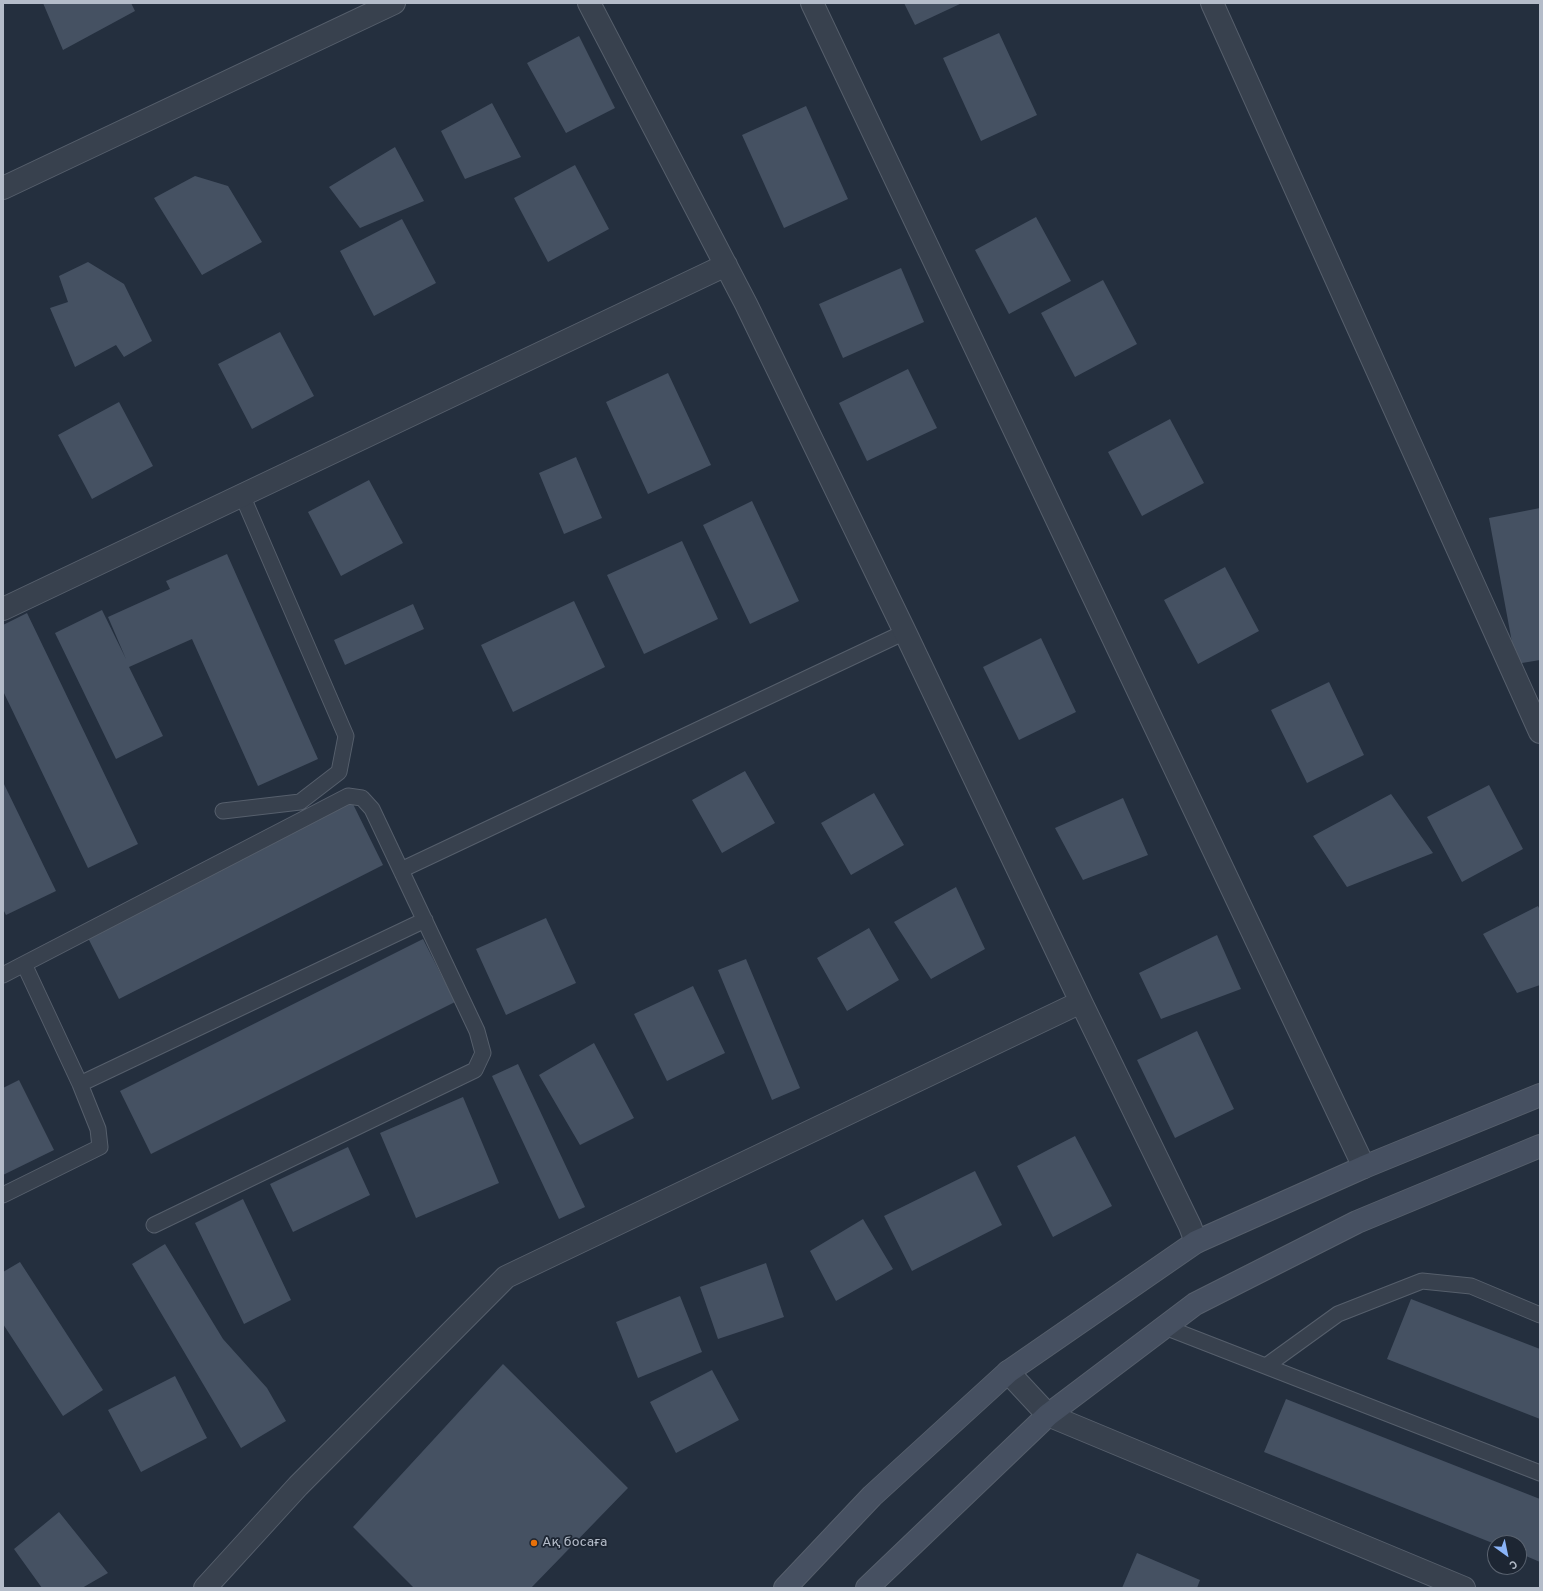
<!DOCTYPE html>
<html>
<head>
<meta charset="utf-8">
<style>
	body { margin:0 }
	#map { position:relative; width:1543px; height:1591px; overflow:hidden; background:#242f3e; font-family:Overpass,sans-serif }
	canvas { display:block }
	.frame { position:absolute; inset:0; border:4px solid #b4bcc9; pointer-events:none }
	.north { position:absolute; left:1487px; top:1535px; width:40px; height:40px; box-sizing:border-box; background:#1d2633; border:1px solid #59626f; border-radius:50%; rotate:147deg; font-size:11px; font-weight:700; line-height:16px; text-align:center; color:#b4bcc9 }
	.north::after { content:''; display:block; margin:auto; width:14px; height:18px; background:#8ab4f8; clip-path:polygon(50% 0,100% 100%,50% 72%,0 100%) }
</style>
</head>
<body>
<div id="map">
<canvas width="1543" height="1591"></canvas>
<div class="frame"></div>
<div class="north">С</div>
</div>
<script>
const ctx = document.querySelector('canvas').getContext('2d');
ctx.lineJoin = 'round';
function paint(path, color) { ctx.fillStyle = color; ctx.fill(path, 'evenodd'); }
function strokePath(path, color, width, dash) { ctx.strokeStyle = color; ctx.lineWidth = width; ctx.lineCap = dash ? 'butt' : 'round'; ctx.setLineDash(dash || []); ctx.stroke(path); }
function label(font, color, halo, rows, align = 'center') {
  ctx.font = font + ' Overpass,sans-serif'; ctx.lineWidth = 3.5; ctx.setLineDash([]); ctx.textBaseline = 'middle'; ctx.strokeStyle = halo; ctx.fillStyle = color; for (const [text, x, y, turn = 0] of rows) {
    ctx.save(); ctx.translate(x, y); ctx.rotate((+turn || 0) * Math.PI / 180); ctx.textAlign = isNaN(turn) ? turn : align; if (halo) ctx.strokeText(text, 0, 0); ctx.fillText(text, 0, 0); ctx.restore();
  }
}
const building = new Path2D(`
	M43 3H131L135 11 63 50Z
	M904 3H962L915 25Z
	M999 33 1037 115 981 141 943 58Z
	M579 36 615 108 566 133 527 63Z
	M492 103 521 157 465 179 441 131Z
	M806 106 848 199 784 228 742 135Z
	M395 147 424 201 360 228 329 187Z
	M575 165 609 229 548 262 514 198Z
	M195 176 228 186 262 242 202 275 154 198Z
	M1036 217 1071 281 1009 314 975 250Z
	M402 219 436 283 374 316 340 251Z
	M88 262 124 284 152 341 124 357 116 345 75 367 50 308 68 302 59 276Z
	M901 268 924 322 843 358 819 304Z
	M1103 280 1137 344 1075 377 1041 313Z
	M280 332 314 396 252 429 218 364Z
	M908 369 937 428 867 461 839 403Z
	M668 373 711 465 648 494 606 402Z
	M119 402 153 466 92 499 58 435Z
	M1170 419 1204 483 1142 516 1108 452Z
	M576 457 602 518 564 534 539 473Z
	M369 480 403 543 341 576 308 512Z
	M752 501 799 601 750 624 703 525Z
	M1540 508V660L1516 664 1489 518Z
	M682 541 718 619 644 654 607 575Z
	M227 554 318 759 258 786 192 639 129 667 163 736 116 759 55 633 102 610 126 659 108 617 170 589 166 581Z
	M1225 567 1259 631 1198 664 1164 600Z
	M574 601 605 667 513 712 481 645Z
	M413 604 424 629 345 665 334 640Z
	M27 613 138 844 88 868 3 691V625Z
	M1041 638 1076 712 1019 740 983 667Z
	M1329 682 1364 755 1307 783 1271 710Z
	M745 771 775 823 722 853 692 800Z
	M3 782 56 891 6 915 3 909Z
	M1489 785 1523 849 1462 882 1427 817Z
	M874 793 904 845 851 875 821 823Z
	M1391 794 1433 853 1347 887 1313 836Z
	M1123 798 1148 855 1083 880 1055 828Z
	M352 802 383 865 119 999 87 936Z
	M956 887 985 949 931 979 894 922Z
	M1538 906 1540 910V985L1517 993 1483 934Z
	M546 918 576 983 506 1015 476 949Z
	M869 928 899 980 847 1011 817 958Z
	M1217 935 1241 989 1161 1019 1139 973Z
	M423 939 455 1002 151 1154 120 1091Z
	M746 959 800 1088 772 1100 718 970Z
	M693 986 725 1053 667 1081 634 1014Z
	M1197 1031 1234 1109 1175 1138 1137 1060Z
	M594 1043 634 1118 580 1145 539 1075Z
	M518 1064 585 1207 559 1219 492 1076Z
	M19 1080 54 1150 3 1175V1088Z
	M463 1097 499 1183 416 1218 380 1133Z
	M1075 1136 1112 1206 1053 1237 1017 1166Z
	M348 1147 370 1195 293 1232 270 1184Z
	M975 1171 1002 1225 912 1271 884 1216Z
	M243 1199 291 1300 244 1324 195 1223Z
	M863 1219 893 1269 836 1301 810 1251Z
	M165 1244 223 1339 267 1388 286 1421 241 1448 132 1264Z
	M20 1262 103 1390 63 1416 3 1324V1272Z
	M766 1263 784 1317 718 1339 700 1287Z
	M680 1296 702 1352 638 1378 616 1322Z
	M1411 1299 1540 1349V1419L1387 1359Z
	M503 1364 628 1488 531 1588H414L353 1527Z
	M712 1370 739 1420 676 1453 650 1402Z
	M175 1376 207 1438 141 1472 108 1410Z
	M1286 1399 1540 1499V1562L1519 1553V1543L1495 1544 1264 1452Z
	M59 1512 108 1573 82 1588H42L14 1549Z
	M1137 1553 1200 1580 1197 1588H1122Z`);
const service = new Path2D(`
	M223 811 300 802 339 772 346 736 242 495
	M401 870 905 632
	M24 964 348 796 362 798 372 809 477 1031 483 1053 475 1070 154 1225
	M3 975 24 964 80 1084 98 1129 100 1147 3 1195
	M80 1084 425 920
	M1165 1327 1540 1473
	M1266 1366 1338 1314 1422 1281 1471 1286 1540 1315`);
const minor = new Path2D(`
	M812 3 1364 1167
	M1212 3 1540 732
	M3 188 394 3
	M3 609 726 265
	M1081 1002 1190 1226 1196 1242
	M1008 1372 1048 1415 1464 1588
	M205 1588 298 1486 506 1277 1081 1002 905 632 746 304 589 3`);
const secondary = new Path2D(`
	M785 1588 872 1496 1008 1372 1196 1242 1364 1167 1540 1095
	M867 1588 1048 1415 1195 1304 1357 1222 1540 1146`);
const markers = [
	[534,1543,4,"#e8710a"]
];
const poiNames = [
	["Ақ босаға",542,1543]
];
paint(building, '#455162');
strokePath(service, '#565f6c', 17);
strokePath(minor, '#565f6c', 24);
strokePath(secondary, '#565f6c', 24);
strokePath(service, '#38414e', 15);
strokePath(minor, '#38414e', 22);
strokePath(secondary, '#465061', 22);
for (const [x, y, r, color] of markers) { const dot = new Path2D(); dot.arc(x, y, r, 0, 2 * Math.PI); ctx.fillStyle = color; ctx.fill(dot); strokePath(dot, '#1d2633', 1.5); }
label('14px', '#b4bcc9', '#1d2633', poiNames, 'left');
</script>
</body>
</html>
